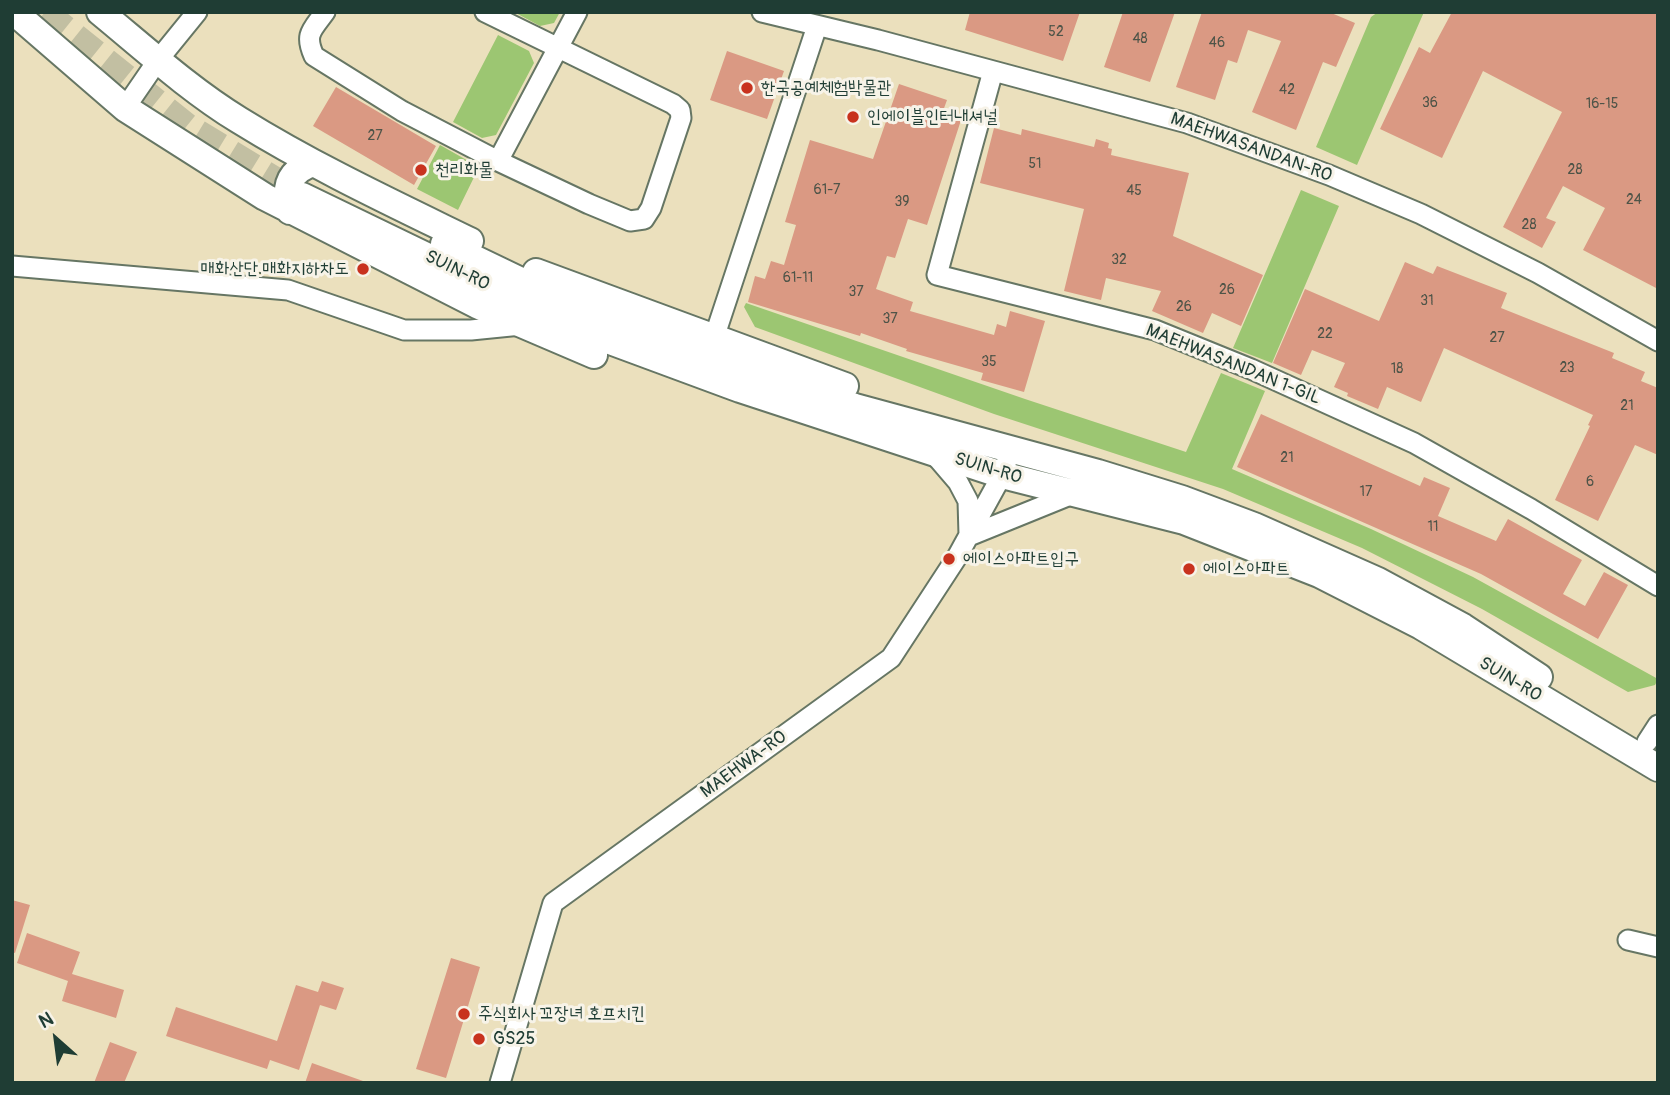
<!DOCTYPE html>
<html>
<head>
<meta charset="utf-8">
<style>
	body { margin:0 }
	#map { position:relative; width:1670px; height:1095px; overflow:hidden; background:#ebe0bd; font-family:Pangolin,sans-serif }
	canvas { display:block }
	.frame { position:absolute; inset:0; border:14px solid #1f3d34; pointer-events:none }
	.north { position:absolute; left:21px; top:1004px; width:70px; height:70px; -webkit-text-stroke:5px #f7f3e8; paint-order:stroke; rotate:332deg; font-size:19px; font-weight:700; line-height:28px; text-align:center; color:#1f3d34 }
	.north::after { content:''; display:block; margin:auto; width:24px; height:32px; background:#1f3d34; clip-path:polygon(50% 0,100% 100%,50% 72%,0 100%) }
</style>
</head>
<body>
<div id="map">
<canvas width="1670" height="1095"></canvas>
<div class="frame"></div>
<div class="north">N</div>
</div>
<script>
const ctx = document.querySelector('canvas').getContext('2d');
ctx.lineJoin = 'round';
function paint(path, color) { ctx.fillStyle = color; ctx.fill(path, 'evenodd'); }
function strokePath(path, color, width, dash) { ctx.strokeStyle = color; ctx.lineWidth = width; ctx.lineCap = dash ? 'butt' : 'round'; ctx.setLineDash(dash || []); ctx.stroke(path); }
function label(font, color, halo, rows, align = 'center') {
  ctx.font = font + ' Pangolin,"Poor Story",sans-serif'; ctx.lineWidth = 6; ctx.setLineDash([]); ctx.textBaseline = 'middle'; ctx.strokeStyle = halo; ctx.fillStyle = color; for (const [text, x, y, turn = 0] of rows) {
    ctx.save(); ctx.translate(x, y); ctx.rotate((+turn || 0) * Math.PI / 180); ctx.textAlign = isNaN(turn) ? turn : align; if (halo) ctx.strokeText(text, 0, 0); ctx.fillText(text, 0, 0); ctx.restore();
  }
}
const green = new Path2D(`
	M514 12H560L554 23 540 26Z
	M1378 12H1424L1357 165 1316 147 1371 17Z
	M498 35 529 51 534 63 496 135 482 138 453 122Z
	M440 145 479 167 458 210 417 189Z
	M1301 190 1339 206 1272 363 1233 348Z
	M746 303 1025 399 1186 452 1221 373 1265 391 1232 469 1371 529 1473 577 1658 679 1655 685 1628 692 1482 609 1362 548 1223 489 994 414 755 327 744 307Z`);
const building = new Path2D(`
	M970 12H1080L1063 61 965 30Z
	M1123 12H1175L1150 82 1104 67Z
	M1202 12H1329L1355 23 1336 67 1323 62 1296 130 1252 112 1281 41 1248 30 1237 63 1228 60 1215 100 1176 87Z
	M1452 12H1658V289L1583 250 1605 208 1563 186 1546 218 1556 222 1542 248 1503 227 1562 112 1483 71 1442 158 1380 129 1419 47 1430 53Z
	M727 51 784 71 767 119 710 100Z
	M899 84 947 100 943 111 962 117 927 225 908 219 895 258 887 256 876 289 913 302 910 311 994 335 997 324 1006 327 1010 311 1045 321 1024 392 981 380 983 373 906 351 907 349 861 333 860 336 748 302 755 276 765 279 771 261 784 265 796 225 785 222 810 140 873 159Z
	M336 87 436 146 414 185 313 126Z
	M994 128 1021 135 1022 129 1094 147 1096 139 1109 143 1108 148 1112 149 1111 155 1189 173 1173 236 1263 275 1241 326 1212 313 1203 333 1152 311 1161 291 1106 278 1101 300 1064 291 1084 209 980 183Z
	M1405 262 1433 274 1437 266 1507 293 1501 308 1614 353 1612 358 1645 372 1641 381 1658 388V455L1635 445 1598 521 1555 500 1590 426 1588 425 1593 415 1444 348 1421 402 1387 387 1378 409 1347 396 1348 393 1334 387 1345 363 1312 350 1301 375 1273 363 1305 289 1379 321Z
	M1261 414 1420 486 1424 477 1450 488 1438 516 1496 541 1508 519 1582 560 1563 594 1585 606 1604 572 1628 585 1598 639 1481 574 1237 467Z
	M12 900 30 905 15 953 12 952Z
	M27 933 80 952 72 974 124 990 116 1018 62 1001 68 981 17 963Z
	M451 958 480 967 446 1078 416 1069Z
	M322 981 344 988 336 1010 320 1005 299 1070 270 1060 267 1069 166 1036 176 1007 277 1041 296 985 318 992Z
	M110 1042 137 1052 124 1083H94Z
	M312 1063 363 1081 362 1083H305Z`);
const majorTunnel = new Path2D(`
	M45 12 187 126 302 196`);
const minor = new Path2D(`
	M325 12C312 30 304 34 314 56L402 111 498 161 589 204 630 221 644 219 651 208 681 118 680 110 673 104 485 12
	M762 12 878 40 1187 123 1329 175 1421 214 1538 273 1658 341
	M993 71 937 275 1155 330 1251 369 1414 443 1531 509 1658 586
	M125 108 158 60 197 12
	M498 161 577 12
	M12 266 288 290 404 330H471L521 325
	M714 338 817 26
	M934 454 958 482 968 501 969 535
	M969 536 1075 493
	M1647 742 1658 725
	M1628 940 1658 947
	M500 1083 553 903 891 658 957 557 1002 475 1011 449`);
const major = new Path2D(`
	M14 12 125 108 265 197 477 305 594 355
	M100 12C145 49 190 90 239 120 313 166 392 203 470 241
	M302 196 575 328 740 389 1002 475 1184 521 1319 574 1421 626 1658 768
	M290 211C284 187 289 171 313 163
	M444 244 575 307 777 383 855 407 1098 473 1182 499 1254 526 1378 581 1463 627 1539 677
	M536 272 845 386`);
const markers = [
	[747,88,7,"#c8321e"],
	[853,117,7,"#c8321e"],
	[421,170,7,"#c8321e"],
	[363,269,7,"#c8321e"],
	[949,559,7,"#c8321e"],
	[1189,569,7,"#c8321e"],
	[464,1014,7,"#c8321e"],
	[479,1039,7,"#c8321e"]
];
const numberNames = [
	["52",1056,32],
	["48",1140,39],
	["46",1217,43],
	["42",1287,90],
	["36",1430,103],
	["16-15",1602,104],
	["27",375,136],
	["51",1035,164],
	["28",1575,170],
	["61-7",827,190],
	["45",1134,191],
	["24",1634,200],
	["39",902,202],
	["28",1529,225],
	["32",1119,260],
	["61-11",798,278],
	["26",1227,290],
	["37",856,292],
	["31",1427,301],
	["26",1184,307],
	["37",890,319],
	["22",1325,334],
	["27",1497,338],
	["35",989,362],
	["23",1567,368],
	["18",1397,369],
	["21",1627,406],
	["21",1287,458],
	["6",1590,482],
	["17",1366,492],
	["11",1433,527]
];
const poiNames = [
	["한국공예체험박물관",761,88],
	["인에이블인터내셔널",867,117],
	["천리화물",435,170],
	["매화산단.매화지하차도",349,269,"right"],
	["에이스아파트입구",963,559],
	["에이스아파트",1203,569],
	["주식회사 꼬장녀 호프치킨",478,1014],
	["GS25",493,1039]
];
const streetNames = [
	["MAEHWASANDAN-RO",1251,148,20],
	["SUIN-RO",457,271,26],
	["MAEHWASANDAN 1-GIL",1233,365,22],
	["SUIN-RO",988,469,17],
	["SUIN-RO",1510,680,31],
	["MAEHWA-RO",744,765,-36]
];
paint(green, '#9cc672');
paint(building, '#da9983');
strokePath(majorTunnel, '#c2bfa2', 26, [26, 13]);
strokePath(minor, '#667664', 23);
strokePath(major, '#667664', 30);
strokePath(minor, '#fff', 19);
strokePath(major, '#fff', 26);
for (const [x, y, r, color] of markers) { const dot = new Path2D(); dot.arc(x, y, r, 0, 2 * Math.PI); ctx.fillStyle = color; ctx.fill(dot); strokePath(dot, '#f7f3e8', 2.5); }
label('14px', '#4e5448', null, numberNames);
label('18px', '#1f3d34', '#f7f3e8', poiNames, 'left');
label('18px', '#1f3d34', '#f7f3e8', streetNames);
</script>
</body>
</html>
